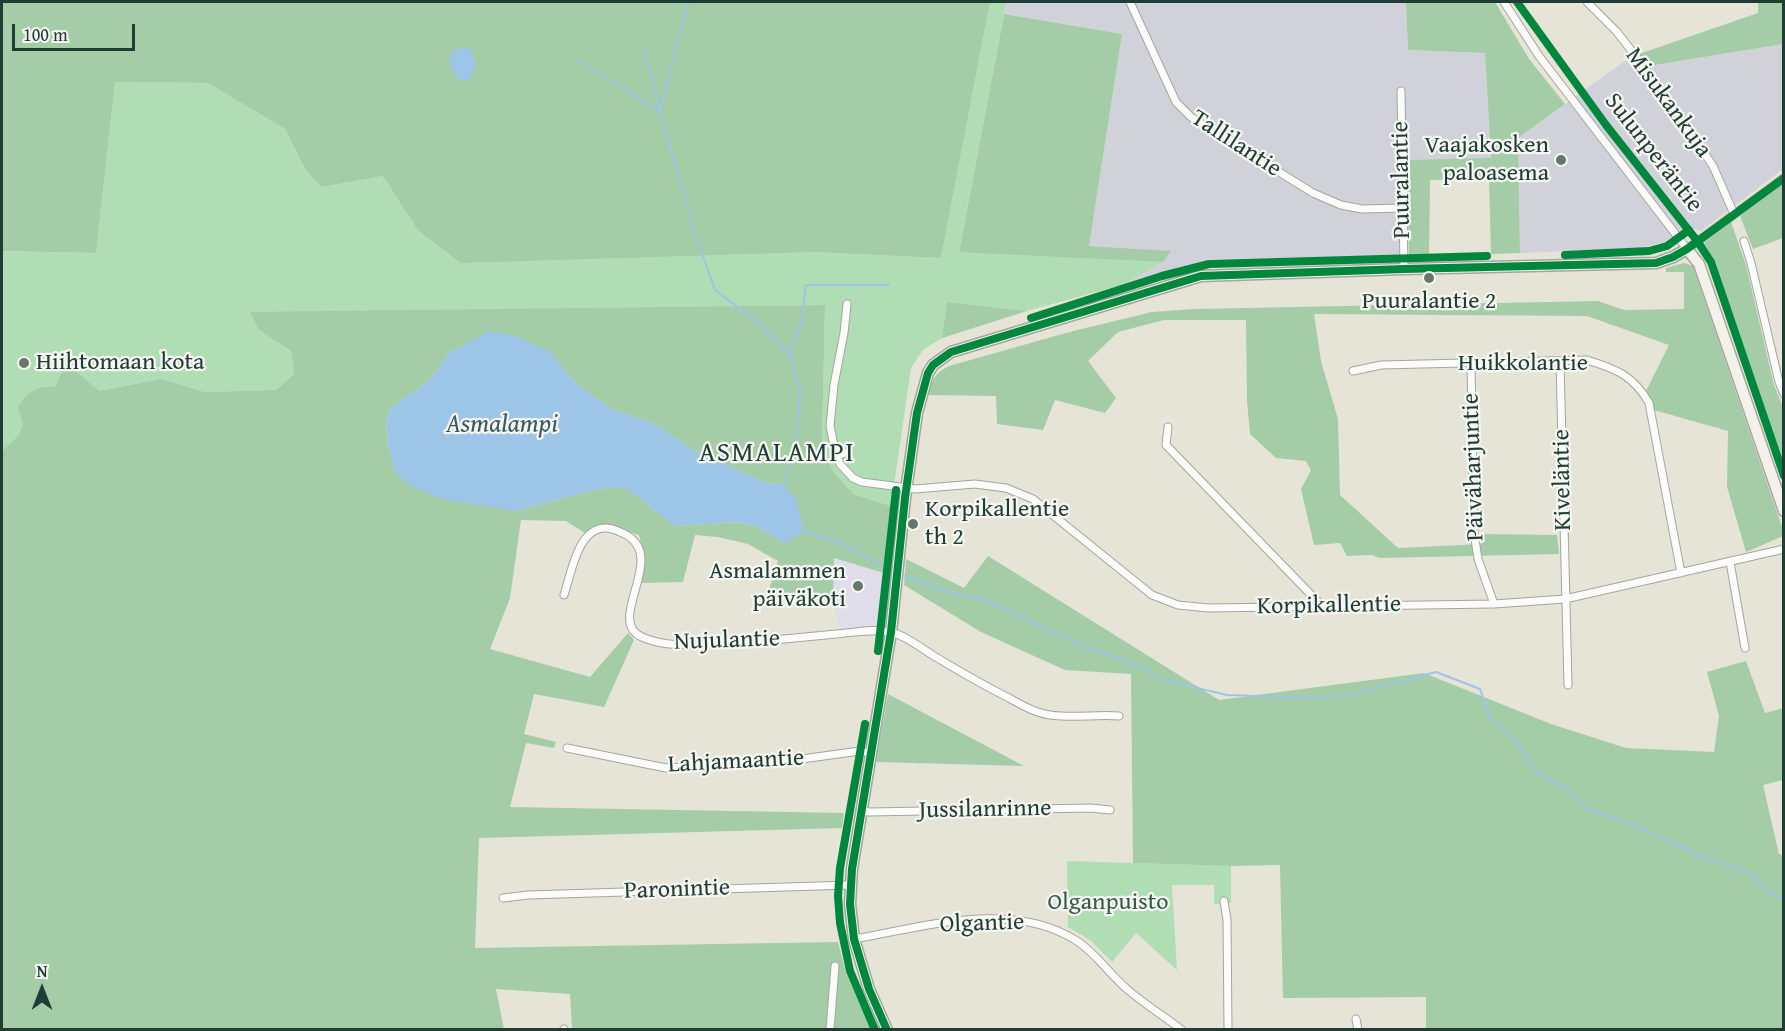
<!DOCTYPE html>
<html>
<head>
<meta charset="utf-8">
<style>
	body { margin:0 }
	#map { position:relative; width:1785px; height:1031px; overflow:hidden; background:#e6e4d6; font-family:"Gentium Book Plus",serif }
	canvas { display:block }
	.frame { position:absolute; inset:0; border:3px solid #1f3d34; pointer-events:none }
	.north { position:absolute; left:12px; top:959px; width:60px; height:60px; -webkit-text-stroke:4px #f6f6f2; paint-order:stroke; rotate:0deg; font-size:16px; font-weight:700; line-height:24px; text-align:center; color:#1f3d34 }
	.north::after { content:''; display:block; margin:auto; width:21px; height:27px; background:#1f3d34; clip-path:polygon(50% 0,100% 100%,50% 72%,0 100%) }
	.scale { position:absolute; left:12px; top:24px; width:123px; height:27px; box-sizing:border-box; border:3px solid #1f3d34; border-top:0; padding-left:8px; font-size:18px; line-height:21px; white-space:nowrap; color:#1f3d34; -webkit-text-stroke:4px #f6f6f2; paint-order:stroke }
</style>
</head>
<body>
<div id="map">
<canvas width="1785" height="1031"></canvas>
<div class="frame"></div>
<div class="north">N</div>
<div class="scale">100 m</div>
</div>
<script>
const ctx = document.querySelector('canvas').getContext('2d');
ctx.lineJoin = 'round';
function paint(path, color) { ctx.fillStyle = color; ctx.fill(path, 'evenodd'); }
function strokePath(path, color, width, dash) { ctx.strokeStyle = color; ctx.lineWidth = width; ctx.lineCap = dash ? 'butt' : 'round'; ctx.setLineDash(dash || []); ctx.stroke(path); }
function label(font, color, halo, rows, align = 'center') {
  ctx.font = font + ' "Gentium Book Plus",serif'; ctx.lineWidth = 4.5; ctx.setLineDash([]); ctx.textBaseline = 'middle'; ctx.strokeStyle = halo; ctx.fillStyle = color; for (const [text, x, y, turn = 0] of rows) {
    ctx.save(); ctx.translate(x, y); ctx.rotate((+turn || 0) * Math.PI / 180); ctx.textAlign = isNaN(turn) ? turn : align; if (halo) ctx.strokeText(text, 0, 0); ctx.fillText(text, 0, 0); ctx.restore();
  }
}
const built = new Path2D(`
	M834 558 884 573 878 627 839 630 833 599Z`);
const industrial = new Path2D(`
	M1006 2H1406L1408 50 1485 53 1491 159 1399 160V257L1210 259 1125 284 1163 262 1170 251 1089 246 1122 34 1004 14Z
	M1783 44V169L1701 231 1688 227 1664 242 1640 248 1520 253 1518 138 1632 56 1642 69 1649 66Z`);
const green = new Path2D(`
	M990 2H1006L959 251 1163 262 1125 284 1027 311 947 302 942 338 923 350 911 368 891 506 853 494 831 468 822 441 825 305 533 309 550 352 259 330 291 351 294 374 276 390 205 392 161 379 99 391 55 387 2 483V251L96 253 115 82 208 83 285 129 306 171 321 187 383 176 389 185 811 252 941 258Z
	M1067 861 1231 866V903L1214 904V885H1172L1177 970 1136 933 1112 962 1090 940 1068 927Z`);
const forest = new Path2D(`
	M2 2H990L941 258 811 252 461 263 418 230 383 176 321 187 306 171 285 129 208 83 115 82 96 253 2 251Z
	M1406 2H1495L1529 59 1565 104 1518 138 1520 253 1491 254 1489 179 1430 180 1429 255H1409L1406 160 1491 158 1485 53 1408 50Z
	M1758 2H1783V44L1649 66 1639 54 1758 13Z
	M1004 14 1122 34 1089 246 1171 251 1163 262 959 252Z
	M1783 181V238L1753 249 1740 216Z
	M1731 222 1746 265 1774 385 1783 407V462L1714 259 1704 243Z
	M1684 263 1693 266 1783 530V536L1746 552 1727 487 1728 431 1654 410 1646 391 1669 345 1587 316 1314 314 1321 361 1338 419 1340 495 1398 548 1481 544V534L1557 535 1559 554 1380 558 1371 555 1347 556 1340 543 1314 545 1301 489 1311 470 1306 461 1276 458 1250 434 1247 401 1246 320H1164L1118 332 1088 361 1116 398 1105 413 1055 400 1043 430 997 424 996 396 928 395C932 380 934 374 949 366L1073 331 1152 312 1195 309 1598 301 1624 310 1684 309V272H1666V268Z
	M947 302 1027 311 942 338Z
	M825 305 822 441 831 468 853 494 891 506 884 573 834 558 833 599 767 596 778 561 748 544 718 537 695 535 683 582 641 583 645 558 639 535 607 525 585 533 566 521 521 520 510 598 490 649 590 677 628 633 634 640 604 707 534 694 524 734 556 742 554 748 526 743 510 807 844 813 842 828 479 838 475 948 838 942 846 973 871 1029H572L570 994 496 989 504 1029 2 1030V451C10 444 25 433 22 420 21 415 18 411 18 406 27 392 38 385 55 387L66 363 99 391 161 379 205 392 276 390 294 374 291 351 259 330 250 312ZM490 331 550 352 575 383 613 410 655 424 694 450 764 482 784 485 786 543 755 526 736 522 675 526 627 488H605L585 492 516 511 395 472 388 445 386 421 391 408 431 379 449 353Z
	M988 556 1219 700 1424 673 1551 724 1626 748 1714 752 1719 716 1707 672 1746 661 1765 713 1783 708V780L1763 785 1779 854 1783 856V1029H1426V997L1283 998 1280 865 1231 866 1133 863 1131 674 1065 670 981 632 904 585 906 559 964 588Z
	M888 694 1024 766 876 762Z`);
const water = new Path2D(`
	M460 48 470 49 476 64 469 80 459 81 450 65V53Z
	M490 331 516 336 550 352 575 383 613 410 655 424 694 450 764 482 784 485 796 499 804 531 786 543 755 526 736 522 675 526 627 488H605L585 492 516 511 442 499 409 485 395 472 388 445 386 421 391 408 431 379 449 353Z`);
const stream = new Path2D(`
	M645 50 659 108
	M579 61 660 111 695 233 715 290 752 318 790 355 800 393 796 447 784 485
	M660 111 688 2
	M790 355 801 321 806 285H889
	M804 531 839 542 881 565
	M905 576 942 591 983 599 1068 639 1143 668 1163 680 1227 695 1318 698 1352 694 1436 672 1480 689 1490 718 1515 739 1538 773 1564 787 1588 809 1634 825 1707 859 1736 867 1755 877 1769 892 1784 900`);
const street = new Path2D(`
	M1130 2 1176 102 1191 117 1313 193 1341 205 1362 209 1403 208
	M1504 2 1539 56 1687 249 1784 178
	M1587 2 1617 32 1658 85 1713 166 1734 214
	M1401 91 1404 269
	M1744 241 1751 263 1779 382 1784 394
	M847 304 844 333 834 385 830 426 835 450 840 464 853 478 862 482 915 489 975 484 1006 488 1033 499 1152 595 1178 605 1208 608 1494 604 1565 599 1784 549
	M1560 361 1568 685
	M1471 363 1474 533 1478 559 1494 604
	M1353 371 1381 365 1587 360C1616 369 1633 375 1649 403L1681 573
	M1168 427 1166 445 1321 605
	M837 456 849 452
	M1730 562 1745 648
	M564 595C571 574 578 526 607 528 614 529 623 533 628 536 666 560 605 621 642 637 669 649 700 644 727 643 764 641 800 638 836 634 853 633 873 628 890 632 905 635 921 648 934 656 959 671 983 685 1009 698 1018 703 1028 709 1038 712 1059 720 1094 714 1119 716
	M567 748 666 768 765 764 860 751 871 753
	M861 810 869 812 1091 808 1110 810
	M503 898 528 895 850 885
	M1224 901 1227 920 1228 1030
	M854 939C924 927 1012 899 1077 941 1097 954 1109 974 1127 989 1144 1004 1164 1016 1182 1030
	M1356 1019 1358 1030
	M564 1029V1030
	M830 1030 835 966`);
const secondary = new Path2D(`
	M887 1030 869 989 854 939 850 904 852 869 891 632 905 498 917 413 928 373 933 365 951 352 1201 276 1404 269 1656 263 1673 257 1687 249 1699 264 1784 511`);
const cycleway = new Path2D(`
	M1517 2 1606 125 1698 242 1711 262 1784 476
	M1565 255 1649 251 1667 246 1689 230
	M1031 318 1162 276 1209 264 1487 256
	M878 651 896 490
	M865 724 840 868 838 896 840 923 850 971 875 1030
	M887 1030 869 989 854 939 850 904 852 869 891 632 905 498 917 413 928 373 933 365 951 352 1201 276 1404 269 1656 263 1673 257 1687 249 1784 178`);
const markers = [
	[1561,160,6,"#65776d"],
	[1429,278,6,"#65776d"],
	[24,363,6,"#65776d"],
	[913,524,6,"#65776d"],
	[858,586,6,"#65776d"]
];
const streetNames = [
	["Misukankuja",1668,103,54],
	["Tallilantie",1236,144,33],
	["Sulunperäntie",1653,153,52],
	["Puuralantie",1402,180,-91],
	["Huikkolantie",1523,364],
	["Päiväharjuntie",1474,467,-92],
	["Kiveläntie",1563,480,-91],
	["Korpikallentie",1329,606,-1],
	["Nujulantie",727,641,-2],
	["Lahjamaantie",736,762,-3],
	["Jussilanrinne",985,810,-1],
	["Paronintie",677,890,-2],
	["Olgantie",982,924,-2]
];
const poiNames = [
	["Vaajakosken",1549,146],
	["paloasema",1549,174],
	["Puuralantie 2",1429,302,"center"],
	["Hiihtomaan kota",36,363,"left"],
	["Korpikallentie",925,510,"left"],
	["th 2",925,538,"left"],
	["Asmalammen",846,572],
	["päiväkoti",846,600]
];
const parkNames = [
	["Olganpuisto",1108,903]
];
const waterNames = [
	["Asmalampi",502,425]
];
const quarterNames = [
	["ASMALAMPI",777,454]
];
paint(built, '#dedde9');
paint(industrial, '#d1d1da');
paint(green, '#b1ddb4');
paint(forest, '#a3cca7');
paint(water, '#9dc5e8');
strokePath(stream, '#9dc5e8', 2);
strokePath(street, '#a3a69d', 9);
strokePath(secondary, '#a3a69d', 13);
strokePath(street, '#fbfbf9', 7);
strokePath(secondary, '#f4f1ea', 10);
strokePath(cycleway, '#00873e', 8);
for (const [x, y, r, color] of markers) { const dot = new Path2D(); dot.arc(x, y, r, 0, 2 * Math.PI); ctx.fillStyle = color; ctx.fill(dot); strokePath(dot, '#f6f6f2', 2); }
label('24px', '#1f3d34', '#f6f6f2', streetNames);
label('24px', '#1f3d34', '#f6f6f2', poiNames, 'right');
label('24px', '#345c48', '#f6f6f2', parkNames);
label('italic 26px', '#375c63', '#f6f6f2', waterNames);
ctx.letterSpacing = '1.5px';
label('27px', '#1f3d34', '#f6f6f2', quarterNames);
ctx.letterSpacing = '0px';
</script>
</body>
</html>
